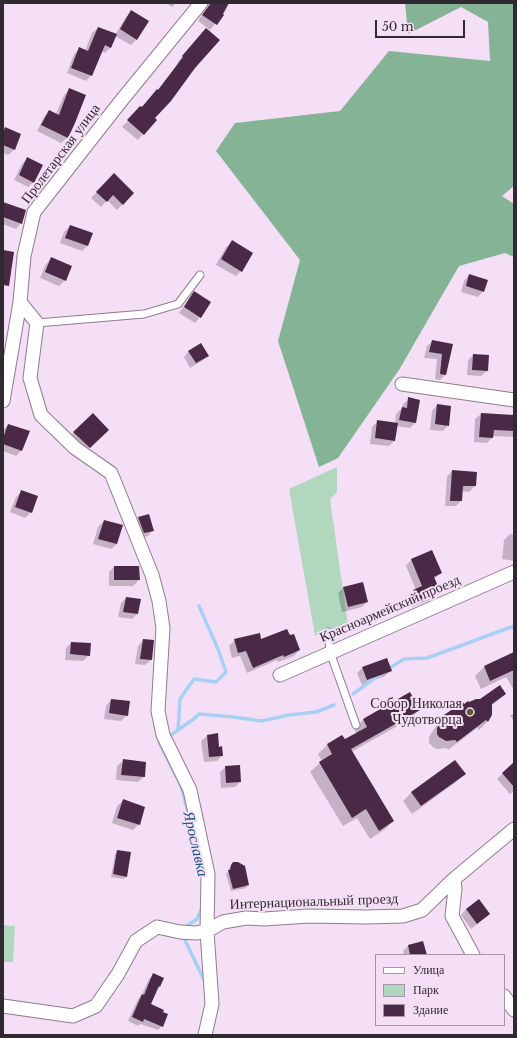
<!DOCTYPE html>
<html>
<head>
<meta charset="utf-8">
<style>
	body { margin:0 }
	#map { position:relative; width:517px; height:1038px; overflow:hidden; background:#f5dff6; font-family:"Libre Baskerville",serif }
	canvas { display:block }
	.frame { position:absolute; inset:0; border:4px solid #312932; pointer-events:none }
	.legend { position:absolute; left:375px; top:954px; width:130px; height:72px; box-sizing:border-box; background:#f5dff6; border:1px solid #a796a8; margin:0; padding:5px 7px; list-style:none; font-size:12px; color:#312932 }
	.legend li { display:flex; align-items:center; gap:8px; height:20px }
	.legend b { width:20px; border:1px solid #a796a8 }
	.scale { position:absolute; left:375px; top:20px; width:90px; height:18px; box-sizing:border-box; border:2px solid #312932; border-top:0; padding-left:5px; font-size:12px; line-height:14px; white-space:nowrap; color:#312932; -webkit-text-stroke:3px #f5dff6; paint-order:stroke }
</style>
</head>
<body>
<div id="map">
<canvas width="517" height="1038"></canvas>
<div class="frame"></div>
<ul class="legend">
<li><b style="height:5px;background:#fff"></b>Улица</li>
<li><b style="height:11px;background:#b1d8be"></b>Парк</li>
<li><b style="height:11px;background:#4a2947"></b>Здание</li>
</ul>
<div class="scale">50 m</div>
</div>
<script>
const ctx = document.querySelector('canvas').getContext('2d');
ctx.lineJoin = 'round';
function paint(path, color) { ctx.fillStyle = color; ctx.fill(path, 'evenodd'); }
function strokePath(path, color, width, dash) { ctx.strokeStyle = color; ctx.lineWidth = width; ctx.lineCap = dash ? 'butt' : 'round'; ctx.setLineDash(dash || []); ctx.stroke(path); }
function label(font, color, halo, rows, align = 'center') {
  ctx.font = font + ' "Libre Baskerville",serif'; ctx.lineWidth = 4; ctx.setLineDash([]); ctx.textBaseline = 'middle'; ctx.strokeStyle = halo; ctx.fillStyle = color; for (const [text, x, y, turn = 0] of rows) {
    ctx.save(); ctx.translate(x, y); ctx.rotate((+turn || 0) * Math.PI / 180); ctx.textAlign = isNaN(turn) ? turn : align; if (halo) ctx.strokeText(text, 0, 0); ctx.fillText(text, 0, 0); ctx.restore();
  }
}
const green = new Path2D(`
	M337 467V492L330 499 348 625 315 636 289 489Z
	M3 925 15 926 13 962H3Z`);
const forest = new Path2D(`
	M405 3H514V186L502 196 514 204V257L505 253 459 266 399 370 338 458 319 467 278 341 300 260 216 151 235 123 340 111 389 51 490 61 488 22 461 7 408 34Z`);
const shadow = new Path2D(`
	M166 3H176L172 7Z
	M208 3H228L222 15 210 30 198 21 208 6 207 5Z
	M131 12 148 22 136 40 131 45 115 36 111 47 105 53 101 51 91 75 86 81 67 73 74 54 80 49 85 51 92 33 98 28 115 35 126 17Z
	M200 35 218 40 154 119 143 134 138 140 122 127 157 91 178 64 177 63Z
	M69 90 74 123 67 138 61 143 37 131 44 117 49 111 56 114 64 95Z
	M6 128 20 134 14 150 8 155 3 153V131Z
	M27 159 34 182 28 187 14 180 22 164Z
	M114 175 133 193 117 210 107 200 101 207 91 198Z
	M3 203 21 223 16 229 3 224Z
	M70 226 88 245 82 251 60 243 64 232Z
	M232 242 241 271 236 276 216 265 226 247Z
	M52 258 65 280 59 286 40 278 46 264Z
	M469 275 483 291 478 297 461 292 464 281Z
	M194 292 200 317 195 323 179 313 189 298Z
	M433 341 452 345 446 374 440 380 435 379 437 359 424 358 427 346Z
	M189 351 208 356 202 361 190 368 184 357Z
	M473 355 487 371 481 376 467 375 468 360Z
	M409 399 415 423 410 428 396 426 394 441 389 446 370 444 372 427 378 421 395 424 396 414 402 408 403 404Z
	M437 405 448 425 443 431 430 430 432 411Z
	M93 414 102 436 83 453 68 438Z
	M481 414 510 416 514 414V437L493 436 492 438 487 443 474 442 475 419Z
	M8 425 21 451 16 456 3 451V430Z
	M452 471 475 473V486L469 492 462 491 461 501 456 506H445L447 477Z
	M22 491 31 512 25 518 10 512 16 497Z
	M148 515 153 530 148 536 138 539 133 523 138 518Z
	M104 521 117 544 111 549 93 544 98 527Z
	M510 534 514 535V561L502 559 504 540Z
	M432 551 441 573 434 579 439 593 434 598 412 607 408 596 416 590 406 566 411 560Z
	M114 567 139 580 133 586H109V572Z
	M362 583 367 602 362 607 342 612 338 593 343 588Z
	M126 598 137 614 132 619 118 617 121 603Z
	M143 640 151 660 145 665 135 664 138 646Z
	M235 640H260L299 650 294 656 278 662 277 660 247 673 240 656 232 658 229 646Z
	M71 643 89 655 83 661 65 660 66 648Z
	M514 653V690L506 677 481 689 475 676 484 667Z
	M363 667 390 671 385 676 362 685 357 673Z
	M409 694 419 710 410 719 351 752 393 821 384 830 370 839 357 818 343 826 310 772 322 761 318 754 327 745 342 736 344 740 357 734 354 729 363 720Z
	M505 694 491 706V714L487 722 479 730 477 728 448 750 447 748 437 749 433 747 429 743V737L434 729 445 715 464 705Z
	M111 700 127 715 121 721 104 719 106 706Z
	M514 713V721L510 716Z
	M217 734 218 748 222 755 217 761 204 762 201 741 207 736Z
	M123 761 144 777 138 782 116 780 117 766Z
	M455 761 464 774 456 782 412 814 403 801 411 793Z
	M226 767 240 782 235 787 221 788 220 772Z
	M510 767 514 771V791L510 794 497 779Z
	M123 801 139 824 133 830 112 823 117 806Z
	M118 851 126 876 124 879 111 877 115 854Z
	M234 863 248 885 246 888 231 891 226 874 228 872 229 868Z
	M466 909 489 914 471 929 461 915Z
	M408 946 426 955H404L403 951Z
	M153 975 160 986 156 990 149 1005 162 1026 158 1030 140 1024 138 1026 128 1021 138 999 142 994 149 979Z`);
const stream = new Path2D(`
	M388 669 404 659 427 658 514 626
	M353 694 379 675
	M178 730 195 718 199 714 233 717 262 721 289 715 316 712 334 705
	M168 737 178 730 180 699 194 679 216 682 226 672 218 649 199 606
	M162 741 159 742 181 786 188 812
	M184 928 197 919 202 908
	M183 936 205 982`);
const building = new Path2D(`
	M211 3H229L223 14 224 15 217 25 202 15Z
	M131 10 149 21 137 40 120 29Z
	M98 27 117 34 111 48 105 45 92 76 71 68 79 47 88 51Z
	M206 28 220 40 195 68 171 101 155 118 157 120 144 135 127 120 140 106 142 107 157 89 158 90 183 57 182 56Z
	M69 88 86 95 75 123 68 138 41 125 49 110 59 115Z
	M5 127 21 134 15 150 3 145V133Z
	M27 157 43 165 34 183 19 175Z
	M114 173 134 193 123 205 113 195 107 202 96 192Z
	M3 202 26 210 22 224 3 217Z
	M70 225 93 233 88 246 65 238Z
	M232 240 253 253 242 272 221 259Z
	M3 250 14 252 9 286 3 285Z
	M51 257 72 266 66 281 45 272Z
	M469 274 488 280 484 292 466 286Z
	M194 291 211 302 201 318 184 307Z
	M432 340 453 344 446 375 440 374 442 354 429 352Z
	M201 343 209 356 196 363 188 351Z
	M473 354 489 355 488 371 472 370Z
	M408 397 420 400 416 423 399 420 402 407 407 408Z
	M437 404 451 406 449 426 435 424Z
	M93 413 109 430 90 448 73 432Z
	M481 413 514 415V431L494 430 493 438 479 437Z
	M377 420 398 423 395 441 375 438Z
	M8 424 30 431 22 451 3 444V438Z
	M452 470 477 472 476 486H463L462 501H450Z
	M21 490 38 496 32 513 15 507Z
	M149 514 154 531 144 533 138 517Z
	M104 520 123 525 117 544 98 539Z
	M432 550 442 573 434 577 441 593 418 602 413 590 422 586 411 559Z
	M114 566H139L140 580H114Z
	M363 582 368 602 348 607 343 587Z
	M126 597 141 599 138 614 123 612Z
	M287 629 290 635 294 634 300 650 284 657 283 655 253 668 246 651 238 653 234 639 260 633 261 639Z
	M143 639 154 640 152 660 140 659Z
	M71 642 91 643 90 656 70 654Z
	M514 652V670L490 681 484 666Z
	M387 658 392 671 367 680 362 667Z
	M500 685 506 694 492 704V715L488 722 486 720 457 742 455 740 446 741 439 737 437 734V728L442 719 445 716 444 715 463 702 464 704 468 701 469 702 476 699H480Z
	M410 692 420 710 351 749 394 821 379 831 366 809 352 818 319 762 332 754 327 744 342 735 345 739 367 727 363 719Z
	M111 699 130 701 128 716 109 713Z
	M218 733 219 747 222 746 223 756 209 757 207 735Z
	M123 759 146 762 145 777 121 775Z
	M455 760 466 774 421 806 411 792Z
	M514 762V787L502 773Z
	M240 765 241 782 226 783 225 766Z
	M123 799 145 807 140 825 117 818Z
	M117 850 131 852 127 877 113 874Z
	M233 862H238L245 866 249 885 233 889 228 870H230L231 865Z
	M479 899 490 914 477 924 466 909Z
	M423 941 427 955H410L408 945Z
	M153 973 164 978 160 987 159 986 151 1004 164 1010 163 1012 168 1014 163 1027 144 1019 143 1022 132 1017 142 994 144 995Z`);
const lane = new Path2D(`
	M37 323 144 314 178 304 200 275
	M328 632 330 652 356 725`);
const street = new Path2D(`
	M20 302 37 323 30 378 41 415 75 448 111 473 152 575 159 601 163 628 158 711 163 735 190 790 208 874 207 931 212 1004 205 1035
	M402 384 514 400
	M3 401 20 302 24 256 34 212 121 101 201 3
	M280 675 514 572
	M454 879 455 889 452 916 473 955
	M504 996 514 1010
	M3 1006 73 1016 96 1006 118 974 136 941 157 927 180 932 196 933 207 931 223 922 246 918 264 919 309 916 366 917 403 916 422 910 454 879 514 829`);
const markers = [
	[470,712,4,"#625b27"]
];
const streetNames = [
	["Пролетарская улица",61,154,-53],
	["Красноармейский проезд",390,609,-23],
	["Интернациональный проезд",314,902,-2]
];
const poiNames = [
	["Собор Николая",462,704],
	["Чудотворца",462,720]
];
const waterNames = [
	["Ярославка",195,844,77]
];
paint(green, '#b1d8be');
paint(forest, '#84b495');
paint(shadow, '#0003');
strokePath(stream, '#a8d0f6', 3.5);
paint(building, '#4a2947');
strokePath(lane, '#8f7b90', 9);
strokePath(street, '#8f7b90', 15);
strokePath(lane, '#fff', 7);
strokePath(street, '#fff', 13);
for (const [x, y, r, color] of markers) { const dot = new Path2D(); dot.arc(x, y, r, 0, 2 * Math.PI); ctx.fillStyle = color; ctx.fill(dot); strokePath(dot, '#f5dff6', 1.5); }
label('14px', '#312932', '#f5dff6', streetNames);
label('14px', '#312932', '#f5dff6', poiNames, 'right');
label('italic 15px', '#165281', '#f5dff6', waterNames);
</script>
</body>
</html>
